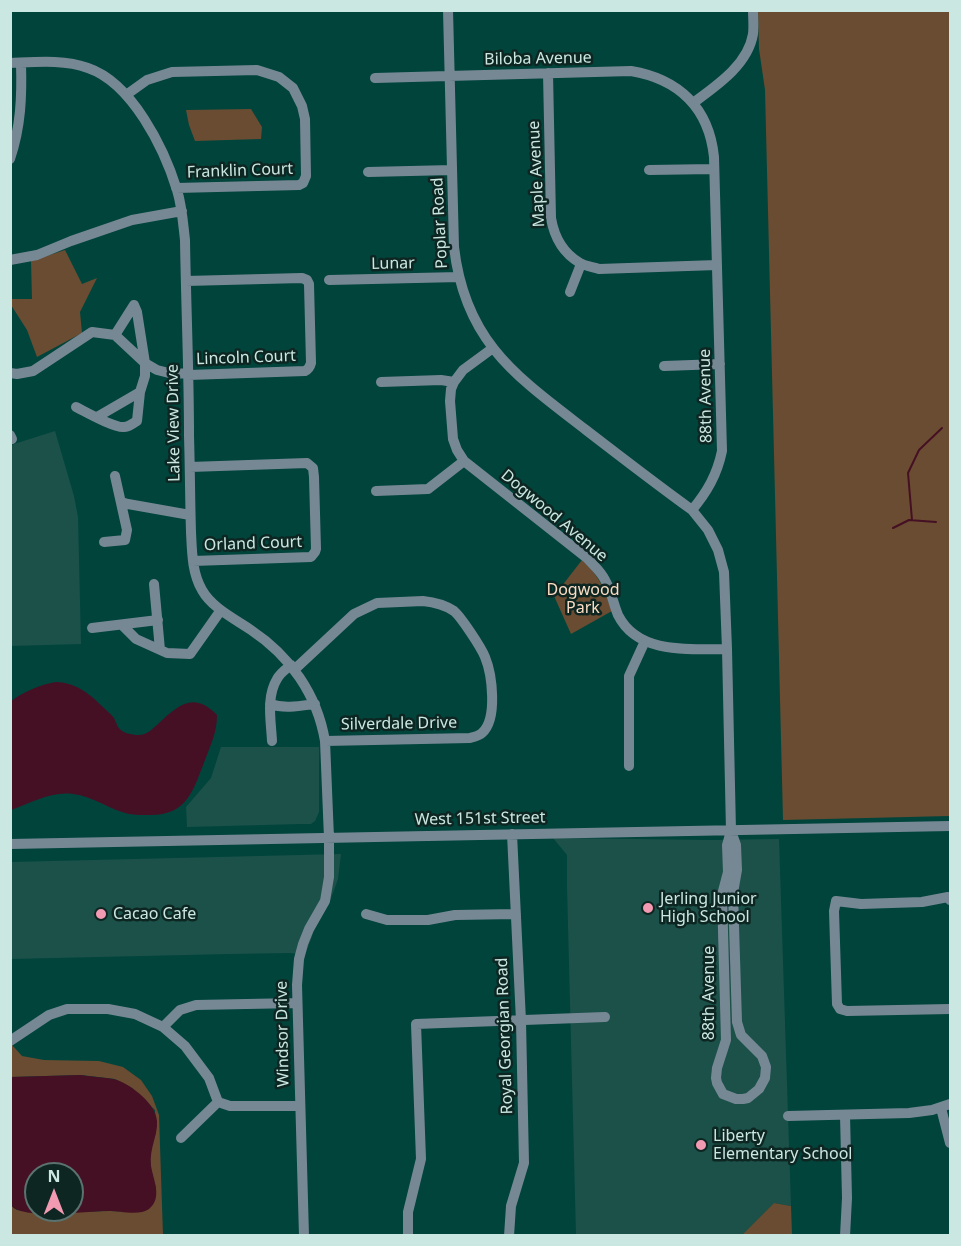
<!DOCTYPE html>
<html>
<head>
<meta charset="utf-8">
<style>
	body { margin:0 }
	#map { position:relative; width:961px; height:1246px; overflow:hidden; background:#00443c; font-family:"Noto Sans",sans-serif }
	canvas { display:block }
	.frame { position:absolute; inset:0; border:12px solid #cbe7e2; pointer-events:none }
	.north { position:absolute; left:24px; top:1162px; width:60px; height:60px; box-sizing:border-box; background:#0e2622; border:2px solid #5a736f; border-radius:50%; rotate:0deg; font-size:16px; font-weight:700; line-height:24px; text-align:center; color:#cbe7e2 }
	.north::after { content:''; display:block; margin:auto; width:21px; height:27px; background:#f19ab2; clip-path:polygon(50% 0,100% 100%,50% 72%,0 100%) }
</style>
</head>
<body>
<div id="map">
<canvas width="961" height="1246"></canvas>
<div class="frame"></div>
<div class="north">N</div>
</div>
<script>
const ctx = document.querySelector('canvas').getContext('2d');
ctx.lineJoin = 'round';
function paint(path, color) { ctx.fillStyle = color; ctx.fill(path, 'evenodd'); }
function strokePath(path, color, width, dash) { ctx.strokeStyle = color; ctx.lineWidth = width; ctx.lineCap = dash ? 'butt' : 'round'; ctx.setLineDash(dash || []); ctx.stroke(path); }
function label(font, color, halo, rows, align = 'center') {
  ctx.font = font + ' "Noto Sans",sans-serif'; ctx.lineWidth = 5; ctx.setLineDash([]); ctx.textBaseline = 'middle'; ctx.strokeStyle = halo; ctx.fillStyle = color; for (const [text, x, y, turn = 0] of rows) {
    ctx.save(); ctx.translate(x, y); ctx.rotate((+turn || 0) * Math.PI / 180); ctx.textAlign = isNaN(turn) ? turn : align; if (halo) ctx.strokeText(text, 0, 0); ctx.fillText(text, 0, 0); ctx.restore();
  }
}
const built = new Path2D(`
	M55 431 74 496 78 517 81 644 11 646V445Z
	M221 747H319V812L315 821 311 824H302L187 827 186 807 211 778Z
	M553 838 712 840 779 839 791 1206 774 1203 742 1235H576L567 887V855Z
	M341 854 338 879 330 901 314 931 305 955 290 953 230 954 11 959 10 862Z`);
const green = new Path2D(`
	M758 11H950V816L783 820 765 90 759 49Z
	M251 109 262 127 261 139 195 141 189 125 186 110Z
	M65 250 82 284 97 278 80 312 82 333 37 357 27 330 11 305V299H32L31 261Z
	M582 560C601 578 603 587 612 611L571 634 554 596Z
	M11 1045H12L22 1056 44 1060 99 1061 123 1067 141 1080 152 1096 159 1115 163 1235H11L10 1205 17 1210 39 1213 110 1211 137 1212 156 1188 152 1175 150 1159 152 1143 156 1133 155 1110 132 1088 115 1079 81 1075 11 1077Z
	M774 1203 791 1206 792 1235H742Z`);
const water = new Path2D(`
	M56 682C77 683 90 694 104 708 107 711 111 714 114 718 115 720 117 725 118 727 122 733 131 735 139 735 147 735 152 729 158 724 178 705 194 691 217 715 217 732 211 744 205 760 193 791 187 816 148 815 142 815 135 815 129 814 110 810 93 796 73 794 51 791 31 803 11 810V701C25 691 39 685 56 682Z
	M81 1075C93 1077 106 1077 117 1080 133 1086 156 1104 157 1121 158 1136 149 1148 151 1166 153 1179 163 1198 149 1209 140 1216 120 1211 109 1211 85 1211 38 1218 18 1210 14 1209 13 1207 11 1205V1077ZM36 1174H72V1210H36Z`);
const stream = new Path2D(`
	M912 520 908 473 919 450 942 428
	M893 528 909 520 936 522`);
const minor = new Path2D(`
	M448 10 454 247C465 342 516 376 586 430 621 457 656 484 692 510L708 530 718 550 724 572 727 649 731 831 727 845 728 872 722 895 726 1040 717 1068 716 1078 717 1083 723 1094 736 1099H743L748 1098 759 1089 765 1078 766 1067 762 1056 741 1035 737 1022 733 893 737 870 736 845 731 831
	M10 63C35 62 64 59 88 68 132 83 164 148 177 190 182 206 183 223 185 240 186 305 189 371 189 436 190 468 190 500 191 532 192 552 192 573 202 590 212 608 235 619 251 630 290 656 317 694 325 741L329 838V877L325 901 309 929 303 944 299 959 297 985 304 1236
	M548 73 551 218C554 236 563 253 580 263 585 266 593 267 599 269L717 265
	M375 78 631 71C679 79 709 108 714 157L722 451C717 475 707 492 692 510
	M126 95 147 80 172 72 257 70 279 77 293 88 302 106 305 119 306 176 303 183 299 185 176 188
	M693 103C716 86 748 65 753 34 754 26 753 18 753 10
	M10 159C21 126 22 96 21 63
	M649 170 714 169
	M368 172 452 170
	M10 260 37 255 71 241 132 220 182 211
	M329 280 459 277
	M186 281 302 278 307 280 309 284 311 363C310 367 309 369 305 371L189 375
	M570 292 581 264
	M115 335 134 305
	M493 348 463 370 454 382 451 389 450 401 453 439 457 450 464 461 587 558C593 565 601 571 605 580 611 590 613 603 618 615 638 655 690 649 727 649
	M664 366 720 364
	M10 373 17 374 33 371 92 332 115 335 145 363 157 370 173 374 189 373
	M381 382 441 380 454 382
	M76 407C86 412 114 428 124 427 129 427 133 423 137 421L140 392 145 376V363L137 312 134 305
	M97 417 140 392
	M10 435 12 439
	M190 467 307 463 313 468 314 477 316 549 315 552 311 557 193 561
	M376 491 428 489 464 461
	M121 502 128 504 190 515
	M104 542 125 540 127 530 115 476
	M154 584 160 650
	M122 625 136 639 167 653 190 654 221 610
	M92 628 158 620
	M295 669 354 614 377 603 423 601C433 602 445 605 454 611 461 617 481 647 485 657 492 674 498 719 482 733 479 736 474 737 470 738L325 741
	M270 704C284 709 300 706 315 704
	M272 741C271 721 266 697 277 679 280 673 286 669 291 665
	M629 766V676L645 641
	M10 844 950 826
	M950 900 948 897 922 902 861 904 836 901 834 911 837 1004 840 1009 847 1011 950 1009
	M366 914 387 920H428L455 915 516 914
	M163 1027 180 1010 196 1005 297 1003
	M10 1041 49 1015 67 1009H108L135 1014 163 1027 185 1046 209 1078 218 1102 230 1106H299
	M941 1108 950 1143
	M845 1115 847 1198 845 1236
	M788 1116 909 1113 932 1110 950 1104
	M181 1138 218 1102
	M408 1236V1212L421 1159 416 1024 605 1017
	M509 1236 511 1206 524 1163 521 1021 512 834`);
const markers = [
	[648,908,6,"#f19ab2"],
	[101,914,6,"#f19ab2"],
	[701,1145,6,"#f19ab2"]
];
const streetNames = [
	["Biloba Avenue",538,59,-1],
	["Franklin Court",240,171,-2],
	["Maple Avenue",537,174,-93],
	["Poplar Road",440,223,-93],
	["Lunar",393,264,-1],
	["Lincoln Court",246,358,-2],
	["88th Avenue",706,396,-91],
	["Lake View Drive",174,423,-91],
	["Dogwood Avenue",554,516,40],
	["Orland Court",253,544,-2],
	["Silverdale Drive",399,724,-1],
	["West 151st Street",480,819,-1],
	["88th Avenue",709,993,-90],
	["Windsor Drive",283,1034,-91],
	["Royal Georgian Road",505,1036,-92]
];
const parkNames = [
	["Dogwood",583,590],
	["Park",583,608]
];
const poiNames = [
	["Jerling Junior",660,899],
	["High School",660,917],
	["Cacao Cafe",113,914],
	["Liberty",713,1136],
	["Elementary School",713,1154]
];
paint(built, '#1b5149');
paint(green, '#694c31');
paint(water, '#461024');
strokePath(stream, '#461024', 2);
strokePath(minor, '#778895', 10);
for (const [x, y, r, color] of markers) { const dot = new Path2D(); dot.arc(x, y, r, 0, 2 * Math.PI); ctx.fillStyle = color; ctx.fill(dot); strokePath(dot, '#0e2622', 2); }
label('16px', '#cbe7e2', '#0e2622', streetNames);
label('16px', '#faddc4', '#0e2622', parkNames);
label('16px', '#cbe7e2', '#0e2622', poiNames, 'left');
</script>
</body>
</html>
